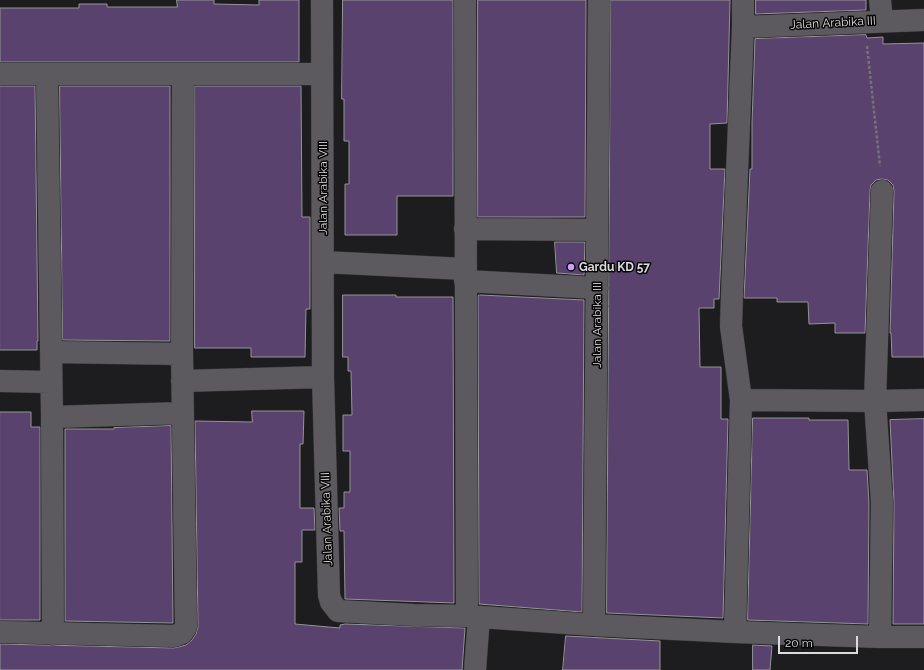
<!DOCTYPE html>
<html>
<head>
<meta charset="utf-8">
<style>
	body { margin:0 }
	#map { position:relative; width:924px; height:670px; overflow:hidden; background:#1d1c1f; font-family:Raleway,sans-serif }
	canvas { display:block }
	.scale { position:absolute; left:778px; top:636px; width:80px; height:18px; box-sizing:border-box; border:2px solid #dcdbdd; border-top:0; padding-left:5px; font-size:12px; line-height:14px; white-space:nowrap; color:#dcdbdd; -webkit-text-stroke:3px #070708; paint-order:stroke }
</style>
</head>
<body>
<div id="map">
<canvas width="924" height="670"></canvas>
<div class="scale">20 m</div>
</div>
<script>
const ctx = document.querySelector('canvas').getContext('2d');
ctx.lineJoin = 'round';
function paint(path, color) { ctx.fillStyle = color; ctx.fill(path, 'evenodd'); }
function strokePath(path, color, width, dash) { ctx.strokeStyle = color; ctx.lineWidth = width; ctx.lineCap = dash ? 'butt' : 'round'; ctx.setLineDash(dash || []); ctx.stroke(path); }
function label(font, color, halo, rows, align = 'center') {
  ctx.font = font + ' Raleway,sans-serif'; ctx.lineWidth = 3; ctx.setLineDash([]); ctx.textBaseline = 'middle'; ctx.strokeStyle = halo; ctx.fillStyle = color; for (const [text, x, y, turn = 0] of rows) {
    ctx.save(); ctx.translate(x, y); ctx.rotate((+turn || 0) * Math.PI / 180); ctx.textAlign = isNaN(turn) ? turn : align; if (halo) ctx.strokeText(text, 0, 0); ctx.fillText(text, 0, 0); ctx.restore();
  }
}
const building = new Path2D(`
	M177 0H214V4L259 5V0H299V62H0V8H79V4H107V7H177Z
	M343 0H453V196H397V235H345V184H349V141H344V99H342Z
	M478 0H586L585 217H478Z
	M611 0H730L727 123 710 124V169H725L719 299H714V308H699L700 367H721V419H728L723 618 607 613Z
	M756 0H866V10L756 14Z
	M866 35 867 38 883 37V44L924 43V357H892L891 333H890L894 191 893 185 888 180 882 179 876 180 871 185 870 191 865 333H835V323L809 324 808 302H777V298H744L750 169H752V123L755 39Z
	M0 86H35L38 341H37V350H0Z
	M60 86H170V341L63 340Z
	M195 86H301L302 217H310V309H306L305 357H251V348H195Z
	M555 242H585L584 275 557 273Z
	M343 295H396V297H453L454 603 345 599 344 531H340L339 508H344V492H350V451H343V415H352L351 371H348V357H343Z
	M480 295 584 300 582 612 479 604 478 296Z
	M252 411H304L303 444H300V508H314L315 530H302V562H295V624L340 628V625L345 624 465 628 462 670H0V644L174 648 186 645 192 640 196 634 198 627 195 421 252 422Z
	M0 412H31V427H40V620H0Z
	M753 418H809V420H848L849 470H867L869 503 868 624 748 620Z
	M924 419V624H893L894 503 890 420Z
	M171 426 173 623 65 621V429H114V428Z
	M566 636 660 641V670H563Z
	M753 645 772 646 770 670H753Z`);
const path = new Path2D(`
	M867 46 880 166`);
const minor = new Path2D(`
	M322 0 323 377 329 595 331 602 338 611 414 615 467 616 594 625 735 632 880 637H924
	M465 0 467 616
	M880 0 882 20
	M743 27 924 20
	M0 74H322
	M47 74 52 417 53 634
	M465 229 597 230
	M323 262 465 269
	M465 281 597 288
	M51 352 182 354
	M0 381 51 382
	M182 381 323 377
	M741 400 875 401 924 400
	M52 417 183 413
	M594 625 599 0
	M0 632 174 636 182 633 186 627 182 354 183 74
	M735 632 741 400 731 326 732 294 743 27V0
	M880 637 882 503 875 401 882 191
	M475 670 479 617`);
const markers = [
	[571,267,4,"#d19dfe"]
];
const streetNames = [
	["Jalan Arabika III",833,23,-3],
	["Jalan Arabika VIII",323,188,-90],
	["Jalan Arabika III",597,325,-90],
	["Jalan Arabika VIII",327,519,-92]
];
const poiNames = [
	["Gardu KD 57",579,267]
];
paint(building, '#59426d');
strokePath(building, '#959497', 1);
strokePath(minor, '#373638', 23);
strokePath(path, '#747376', 2.5, [3, 2]);
strokePath(minor, '#5c5a5e', 22);
for (const [x, y, r, color] of markers) { const dot = new Path2D(); dot.arc(x, y, r, 0, 2 * Math.PI); ctx.fillStyle = color; ctx.fill(dot); strokePath(dot, '#070708', 1.5); }
label('12px', '#dcdbdd', '#070708', streetNames);
label('bold 12px', '#dcdbdd', '#070708', poiNames, 'left');
</script>
</body>
</html>
